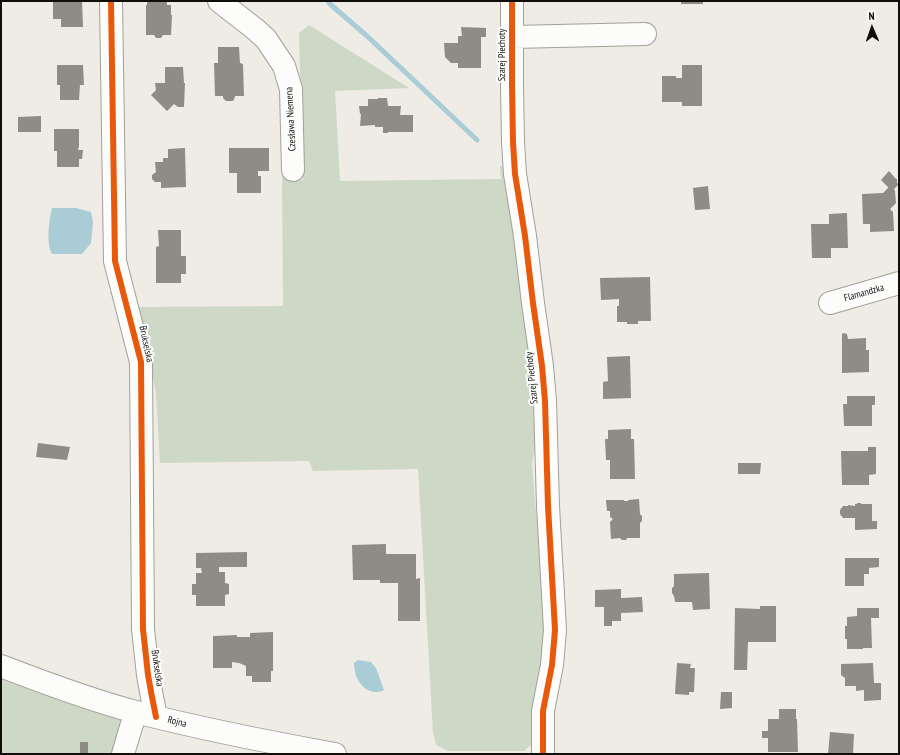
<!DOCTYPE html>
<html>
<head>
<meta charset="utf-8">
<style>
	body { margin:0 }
	#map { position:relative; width:900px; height:755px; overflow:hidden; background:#eeece4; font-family:"PT Sans Narrow",sans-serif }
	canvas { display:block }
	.frame { position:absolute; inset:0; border:2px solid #0f0e09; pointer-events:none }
	.north { position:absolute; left:852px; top:8px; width:40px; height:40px; -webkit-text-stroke:3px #fff; paint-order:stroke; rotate:358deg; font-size:11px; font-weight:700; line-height:16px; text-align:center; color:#0f0e09 }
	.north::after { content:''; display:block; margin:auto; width:14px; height:18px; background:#0f0e09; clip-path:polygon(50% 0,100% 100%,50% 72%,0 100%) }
</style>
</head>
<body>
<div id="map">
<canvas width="900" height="755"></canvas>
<div class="frame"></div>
<div class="north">N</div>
</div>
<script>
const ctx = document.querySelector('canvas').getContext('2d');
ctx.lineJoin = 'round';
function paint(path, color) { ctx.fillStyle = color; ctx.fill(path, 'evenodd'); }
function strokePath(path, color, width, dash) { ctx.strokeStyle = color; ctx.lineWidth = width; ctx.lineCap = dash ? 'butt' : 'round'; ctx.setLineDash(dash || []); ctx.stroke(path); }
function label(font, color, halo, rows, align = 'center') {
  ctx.font = font + ' "PT Sans Narrow",sans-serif'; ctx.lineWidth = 4; ctx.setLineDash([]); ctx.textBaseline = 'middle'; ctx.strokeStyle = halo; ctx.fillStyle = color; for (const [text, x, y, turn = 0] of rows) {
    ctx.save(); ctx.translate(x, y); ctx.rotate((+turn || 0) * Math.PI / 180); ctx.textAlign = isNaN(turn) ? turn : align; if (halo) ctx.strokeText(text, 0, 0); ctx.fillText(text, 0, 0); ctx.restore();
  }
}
const green = new Path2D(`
	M309 25 409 88 335 91 340 181 501 179 500 166 507 168 521 277 536 441 532 465 547 637 534 742 524 751H448L436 745 433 732 418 469 313 471 309 461 160 463 156 394 147 344 138 307 283 306 282 176 303 180 299 33Z
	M1 677 37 692 123 719 114 754H1Z`);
const water = new Path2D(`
	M52 208H76L91 212 93 222 91 243 82 254H52C46 244 49 220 52 208Z
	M358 660 371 662 376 668 384 690C372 696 361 688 356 676 355 672 354 668 354 663Z`);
const stream = new Path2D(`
	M328 1 330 4 367 36 477 140`);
const building = new Path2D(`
	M53 1H82L83 27H61V19H53Z
	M147 1H167V5H171V15H172L171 35H163L161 38H156L154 35H146V5H147Z
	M681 1H703V4H681Z
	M461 27 486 28V37H481V68H458V63H451L445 57 444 43H458V36H462Z
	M218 47H239L240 63 243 64 244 96H235V97L233 101H226L223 98V96H215L214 63H218Z
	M57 65H83L84 85H80L79 100H60V85H57Z
	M682 65H702V106H682V102H662V76H676V78H682Z
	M165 67H183L184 83H185L184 107H178L174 104 167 111 151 95 156 90 155 83H165Z
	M378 98H387L388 106H401L400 115H413V132H388V133H383V127H375V125L360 126 361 114H360L359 106H368V99H378Z
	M41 116V132H18V117Z
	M54 129H79V146L78 150H83L82 159H79V167H57V151H54Z
	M185 148 186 187 161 188V182H155L152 179V175L156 172 155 162H163V158H168V149Z
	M229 148H269V171H258V176H261V193H237V173H229Z
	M889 171 896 179H897V183L899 184 894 189 895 191 896 203 890 209 893 212 894 231 870 232V224H863L862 194 883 193 888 188V187L881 180Z
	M708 186 710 209 695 210 693 188Z
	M847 213 848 248H831V258H812L811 224H829V214Z
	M158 230H181V256H186V274H181V283H156V247L159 246Z
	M650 277 651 321H638V324H627V322H617V306H619V299L601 300 600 278Z
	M844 333 847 334 848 339 866 338V350H869V372L842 373V334Z
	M630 356 631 398 603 399V382L608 381 607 357Z
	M847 396H875V405H872V426H844L843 404H847Z
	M631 429V439H634L635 479H610V460H606L605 439H608V430Z
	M38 443 70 447 67 460 36 457Z
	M868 447H876V474L869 475V485H842L841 451H868Z
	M738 463H761L760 474H738Z
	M639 499 640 514 642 516V521L640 523V538H627L626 540H622L620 538 611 539 610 522 613 519 610 517V511H607L606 500H624V501H628V500Z
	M857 503H861V504H872V521H877V529L855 530V518H843L840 514V510L843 506H848V505L855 506V504H857Z
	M386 544V554H416V579L420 578V621H398V583H380V580H353L352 545Z
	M247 552V567H219V572H225V583L229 584V594L225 595V606H196V595H192V584H196V573H202L201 568H196V553Z
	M845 558H879V567L869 568V574H864V586H845Z
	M709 573 710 609 693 610 692 602H675L674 596 672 593V588L674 586V574Z
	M621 589V598L642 597 643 612 621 613V621H612V626H604V607H595V590Z
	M760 606H776V642H748L747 670H734L735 608 760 609Z
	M857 608H879V618H871L872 648H863V649H847V639H845V626H847V617L857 616Z
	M273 632V671H271V682H252V676H246V666L239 663 232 662V668H213V636L237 635V637H250V633Z
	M677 663 691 664 690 668H695L694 692H689V695L675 694Z
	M873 663 874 683H881V700L864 701V690L856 691V686H845V678L841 675V664Z
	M721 692H732V708L720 709Z
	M779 709H796V719H797L798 752H768V738H762V731H768V719H779Z
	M830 732 854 734 853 754H828Z
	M80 742H88V754H80Z`);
const minor = new Path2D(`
	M111 1 115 261 141 362 143 629 148 675 152 697 156 717
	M219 1 255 29 266 39 284 66 291 89 293 170
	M512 1V86L513 142 515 174 525 236 533 303 542 366 545 401 548 506 555 630 552 665 543 711V754
	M513 37 645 34
	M830 303 899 283
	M1 666C45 683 90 700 136 712 202 729 268 742 335 754
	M123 754 131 727 136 712`);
const cycleway = new Path2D(`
	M111 1 115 261 141 362 143 629 148 675 152 697 156 717
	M512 1V86L513 142 515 174 525 236 533 303 542 366 545 401 548 506 555 630 552 665 543 711V754`);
const streetNames = [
	["Szarej Piechoty",502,55,-90],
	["Czesława Niemena",291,119,-93],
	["Flamandzka",864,293,-16],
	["Brukselska",146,344,78],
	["Szarej Piechoty",532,378,-96],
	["Brukselska",157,668,82],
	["Rojna",177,722,14]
];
paint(green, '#ced8c7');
paint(water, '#a9ccd7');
strokePath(stream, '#a9ccd7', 5);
paint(building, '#8f8c87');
strokePath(minor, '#a2a09a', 24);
strokePath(minor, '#fcfcfb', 22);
strokePath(cycleway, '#e8590c', 6);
label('10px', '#0f0e09', '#fff', streetNames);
</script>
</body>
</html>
